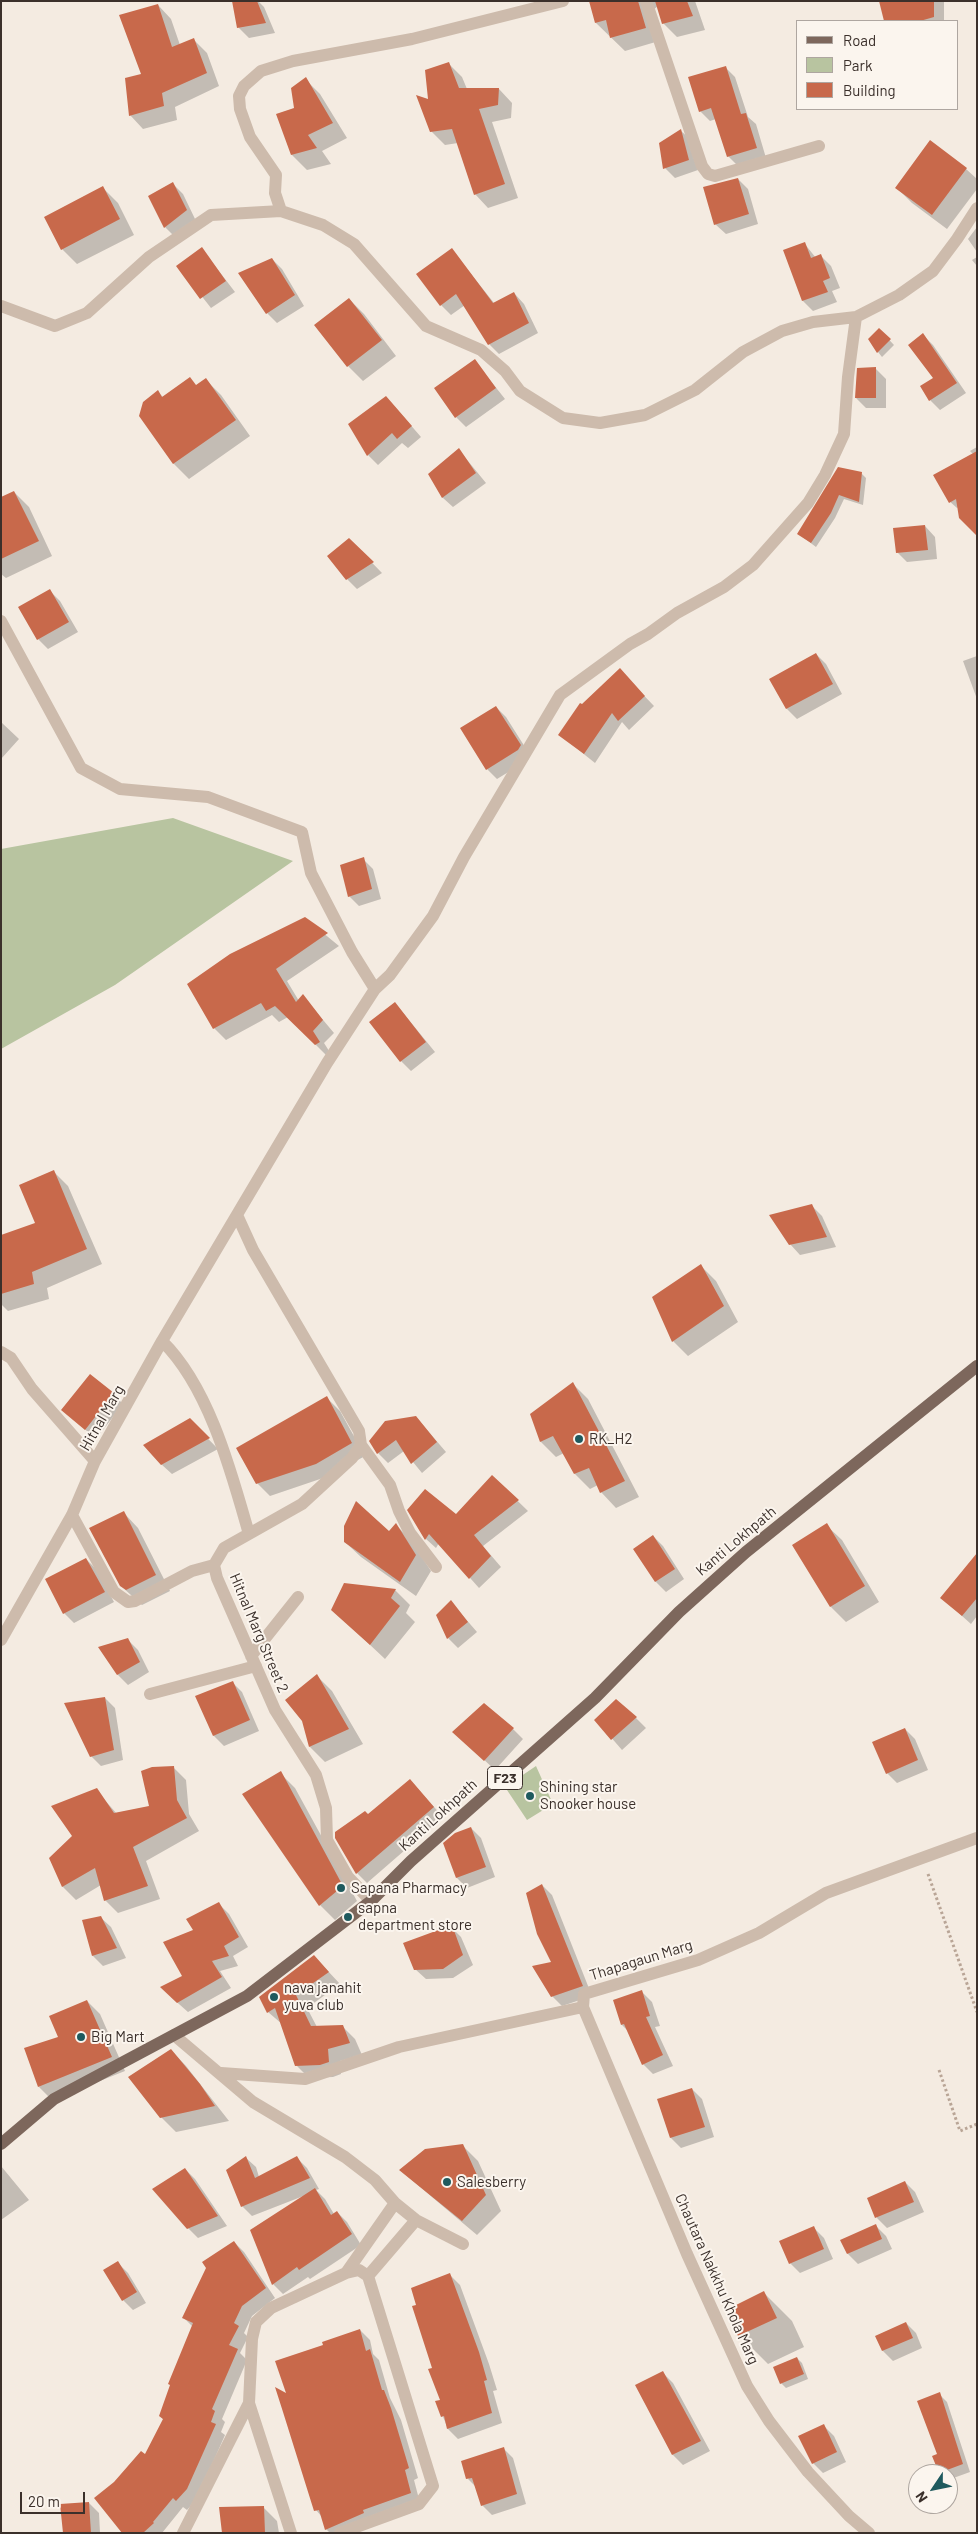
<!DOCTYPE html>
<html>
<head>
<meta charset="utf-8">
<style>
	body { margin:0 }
	#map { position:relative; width:978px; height:2534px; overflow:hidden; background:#f4ebe1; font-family:Barlow,sans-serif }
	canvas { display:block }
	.frame { position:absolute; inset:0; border:2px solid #3b302b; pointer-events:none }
	.legend { position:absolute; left:796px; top:20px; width:162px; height:90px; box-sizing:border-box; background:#fbf5ee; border:1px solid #aea6a0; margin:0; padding:6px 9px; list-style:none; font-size:15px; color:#3b302b }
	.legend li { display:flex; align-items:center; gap:10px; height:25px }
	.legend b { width:25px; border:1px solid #aea6a0 }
	.north { position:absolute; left:908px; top:2464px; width:50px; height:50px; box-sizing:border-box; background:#fbf5ee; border:1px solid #aea6a0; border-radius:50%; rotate:236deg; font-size:14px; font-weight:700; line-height:20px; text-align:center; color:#3b302b }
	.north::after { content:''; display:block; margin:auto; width:18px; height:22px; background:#1f5a5e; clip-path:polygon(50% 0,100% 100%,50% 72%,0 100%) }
	.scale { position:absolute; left:20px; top:2492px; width:65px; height:22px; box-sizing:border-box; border:2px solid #3b302b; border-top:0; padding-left:6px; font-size:15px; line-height:18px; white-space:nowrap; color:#3b302b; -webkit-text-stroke:4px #fbf5ee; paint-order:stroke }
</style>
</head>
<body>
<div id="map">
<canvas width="978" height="2534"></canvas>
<div class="frame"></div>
<ul class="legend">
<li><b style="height:6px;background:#7d675c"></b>Road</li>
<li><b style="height:14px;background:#b8c4a0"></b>Park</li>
<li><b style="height:14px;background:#c8694b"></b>Building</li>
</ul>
<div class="north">N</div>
<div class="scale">20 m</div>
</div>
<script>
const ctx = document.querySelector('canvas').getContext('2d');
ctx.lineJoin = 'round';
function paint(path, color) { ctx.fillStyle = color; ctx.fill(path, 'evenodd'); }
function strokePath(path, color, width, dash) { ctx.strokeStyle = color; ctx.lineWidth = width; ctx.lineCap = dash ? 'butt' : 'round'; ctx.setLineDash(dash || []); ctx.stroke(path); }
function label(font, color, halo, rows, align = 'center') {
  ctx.font = font + ' Barlow,sans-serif'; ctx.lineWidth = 4; ctx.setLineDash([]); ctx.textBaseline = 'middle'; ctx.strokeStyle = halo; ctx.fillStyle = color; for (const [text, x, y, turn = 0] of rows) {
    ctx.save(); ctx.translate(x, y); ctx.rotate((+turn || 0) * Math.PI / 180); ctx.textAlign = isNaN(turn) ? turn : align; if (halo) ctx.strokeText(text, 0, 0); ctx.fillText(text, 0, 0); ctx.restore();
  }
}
const green = new Path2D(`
	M173 818 293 861 115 985 1 1049V849Z
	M536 1766 553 1804 527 1820 505 1787Z`);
const shadow = new Path2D(`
	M238 1H258L264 7 275 33 249 38 238 27Z
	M590 1H695L705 30 677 37 663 23 658 6 653 10 659 41 625 51 596 23Z
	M880 1H944V21H885Z
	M158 5 171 19 180 45 193 39 207 53 219 86 175 107 177 120 143 129 130 115 143 75Z
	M448 63 462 77 467 89H499L512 103 511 118 492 122 518 198 488 208 475 194 458 143 445 145 431 131 429 100Z
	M725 67 735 77 748 117 756 124 766 158 738 166 728 156 716 119 710 121 700 111Z
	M305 79 320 94 347 138 322 151 331 164 307 170 292 155 295 109Z
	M681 131 691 140 698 170 675 178 665 168Z
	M966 169 977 179V189L947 229 912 203 897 188Z
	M738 179 748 189 758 224 726 234 715 224Z
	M173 184 183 194 196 221 175 237 165 227Z
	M103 188 118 203 134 235 77 264 62 249Z
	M977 227V252L968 239Z
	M804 243 816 258 821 256 831 266 840 288 832 291 837 302 813 311 803 301 784 251Z
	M202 249 235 292 211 308 178 266Z
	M452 250 494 303 514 293 524 304 538 333 499 354 489 344 465 305 451 315 441 305Z
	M977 257V266L972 260Z
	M272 259 282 269 304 306 277 323 267 313Z
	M349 299 364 314 396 356 363 381 348 366Z
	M879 329 894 345 882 357 878 352Z
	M923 335 933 345 966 393 940 410 930 400 935 379Z
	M475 361 505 399 466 427 456 417Z
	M876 369 886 379V408H866L856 398Z
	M206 380 221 395 250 436 189 479 174 464 140 416 158 392 163 397 197 386Z
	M395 407 421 437 408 448 402 443 378 465 368 455Z
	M977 447V496L957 508 948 500 973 454 970 451Z
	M459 450 486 483 453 507 443 498 429 474Z
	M861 473 866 478 863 505 844 499 835 518 816 547 804 538 799 533Z
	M14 492 29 507 52 556 6 578 1 574V498Z
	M925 526 935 537 937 559 907 562 897 552Z
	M349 539 382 573 357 589 347 579Z
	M50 591 60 601 78 632 48 649 38 639Z
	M816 654 826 664 842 694 797 719 787 709 771 679Z
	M977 656V699L963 661Z
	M629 680 654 706 629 730 622 722 595 763 560 735Z
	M496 707 506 717 530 755 528 760 497 779 487 769Z
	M1 722 19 739 1 759Z
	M363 859 373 869 381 899 359 906 349 896Z
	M305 918 339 946 287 981 299 1001 303 996 334 1033 324 1043 331 1054 327 1056 288 1017 279 1022 272 1015 226 1040 214 1028 189 985Z
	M395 1003 435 1052 411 1071 401 1061Z
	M53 1171 68 1186 102 1264 47 1288 49 1299 8 1311 1 1304V1237L37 1223Z
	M811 1205 822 1216 836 1247 800 1255 790 1244Z
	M701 1266 716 1281 738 1322 688 1356 673 1341Z
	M573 1384 588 1399 639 1497 616 1508 601 1492 598 1485 590 1489 575 1474 564 1453 556 1457 541 1442 532 1414Z
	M113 1394 123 1404 96 1439 63 1410Z
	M327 1398 340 1411 365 1456 329 1476 270 1496 257 1483Z
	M416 1417 446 1452 422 1473 404 1451 388 1463 378 1453Z
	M190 1420 218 1449 172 1474 161 1464Z
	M493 1477 528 1511 483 1546 501 1567 479 1588 439 1543 436 1548 426 1539 409 1510 456 1516Z
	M123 1512 138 1528 170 1591 142 1605 121 1586Z
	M396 1525 411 1540 431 1571 416 1596 361 1557 345 1542 390 1533Z
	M826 1525 842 1540 879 1602 846 1622 831 1607 793 1545Z
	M653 1536 663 1546 684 1579 666 1592 656 1582 634 1549Z
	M86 1559 96 1569 114 1602 74 1623 64 1613Z
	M977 1561V1616L971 1624 942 1598Z
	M345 1585 395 1590 410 1605 406 1613 415 1622 385 1659 333 1610Z
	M451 1602 477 1632 458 1648 448 1638 438 1616Z
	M128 1640 138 1650 149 1672 128 1685 118 1675 100 1648Z
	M317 1676 332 1691 363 1744 325 1762 310 1747 303 1720Z
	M232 1682 242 1692 259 1731 224 1746 214 1736 197 1697Z
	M105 1698 115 1708 123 1760 101 1766 91 1756Z
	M636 1718 646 1728 622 1750 596 1720Z
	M513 1729 523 1739 495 1770 464 1741Z
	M905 1729 915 1739 928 1770 897 1783 887 1773Z
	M173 1767 186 1780 189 1814 199 1831 146 1861 160 1899 118 1913 105 1900 101 1885 76 1900 63 1887 50 1859 74 1836 96 1790 117 1814 151 1807Z
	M280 1773 295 1788 357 1901 335 1920 320 1905Z
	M410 1780 443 1817 367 1883 357 1873 368 1816Z
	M471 1828 481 1838 495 1877 467 1888 457 1878 445 1844Z
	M542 1885 552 1895 592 1996 562 2006 552 1996 553 1963Z
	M219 1904 229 1914 248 1947 233 1956 238 1966 220 1971 231 1988 188 2012 171 1997 183 1976 195 1931Z
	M100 1917 111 1927 126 1958 103 1966 93 1956Z
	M451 1927 461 1937 473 1965 453 1978 426 1979 415 1969Z
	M314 1956 340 1984 307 2008 317 2027 342 2026 355 2039 362 2055 340 2061 341 2074 333 2077 309 2078 297 2066 282 2024 268 2012 261 1997Z
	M642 1992 652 2002 660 2026 655 2027 673 2066 653 2074 643 2064 628 2031 622 2025Z
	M87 2001 100 2014 125 2071 52 2100 39 2087Z
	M171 2050 186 2066 229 2121 176 2132 161 2117Z
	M692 2089 702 2099 714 2137 681 2148 671 2138 659 2100Z
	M463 2146 478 2161 501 2211 477 2235 400 2170Z
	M246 2158 256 2167 259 2177 297 2158 307 2168 319 2189 316 2190 325 2199 334 2214 337 2212 347 2222 361 2245 310 2279 308 2277 283 2294 273 2284 252 2231 306 2195 252 2216 242 2206Z
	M1 2166 29 2200 1 2220Z
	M185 2169 195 2179 227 2226 198 2238 188 2228Z
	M905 2182 915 2192 924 2212 887 2228 877 2218 869 2199Z
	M876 2226 886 2236 892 2249 858 2264 848 2254 842 2240Z
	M814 2228 824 2238 833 2259 800 2273 790 2263Z
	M234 2242 244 2252 275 2298 252 2316 244 2333 248 2337 240 2353 247 2360 222 2419 225 2422 221 2432 225 2435 197 2499 187 2510 183 2507 162 2533H124L145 2456 164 2420 160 2416 193 2327 184 2318Z
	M118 2263 128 2273 146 2303 133 2310 123 2300Z
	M450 2275 460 2285 489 2364 497 2390 493 2391 502 2423 458 2439 448 2429 437 2402 441 2401 417 2305Z
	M764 2293 792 2321 804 2347 768 2364 740 2336 727 2310Z
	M906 2323 916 2333 922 2348 893 2361 883 2351 876 2336Z
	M360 2330 370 2340 373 2354 379 2360 390 2398 401 2420 418 2478 414 2480 420 2503 351 2533H330L326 2529 322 2517 316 2510 288 2396Z
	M797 2358 802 2363 808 2379 786 2388 781 2383Z
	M663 2373 673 2383 710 2451 683 2465 673 2455 636 2386Z
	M939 2394 947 2402 970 2472 948 2480V2474L940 2472Z
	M824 2426 834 2436 846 2462 823 2473 813 2463Z
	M503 2448 513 2458 526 2504 492 2515 482 2505 476 2487 468 2479Z
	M89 2503 99 2513 100 2533H64Z
	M263 2507 277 2521 279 2533H222Z`);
const building = new Path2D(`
	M232 1H257L266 23 237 28Z
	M589 1H638L646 28 610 38 606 20 595 23Z
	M655 1H687L693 16 662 24Z
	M879 1H934V17L920 21H884Z
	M158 4 172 47 194 38 207 73 162 93 164 106 129 116 125 78 141 74 119 15Z
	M449 62 459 88H499L498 105 479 109 505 184 474 195 452 129 430 132 416 95 428 99 425 70Z
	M726 66 741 114 746 113 757 148 727 157 711 108 699 112 688 77Z
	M306 77 333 123 308 135 317 148 291 155 276 114 294 108 291 88Z
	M681 129 689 160 663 169 659 143Z
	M930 140 967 168 932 215 895 188Z
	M738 178 749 214 714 225 703 187Z
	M173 182 187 210 164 228 148 196Z
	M103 186 120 219 61 250 44 217Z
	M805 242 811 258 821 254 830 278 823 281 828 292 802 301 783 250Z
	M202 247 226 281 200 299 176 266Z
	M452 248 493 303 514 292 529 323 488 345 456 294 440 306 416 274Z
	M272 258 295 295 266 314 238 273Z
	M349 298 382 340 347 367 314 325Z
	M879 328 891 339 877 353 868 339Z
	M923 333 957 383 929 401 920 386 933 378 908 345Z
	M475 359 496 388 455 418 434 388Z
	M876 367V398H855L857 368Z
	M190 377 196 385 206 378 236 420 173 464 139 416 143 402 158 390 162 397Z
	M386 396 412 426 397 439 392 433 367 456 348 424Z
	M459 448 476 473 442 498 428 474Z
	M977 451V536L959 518 956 499 949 503 933 475Z
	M838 467 862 472 859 502 839 495 831 513 811 543 797 534Z
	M14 491 39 541 1 559V497Z
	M925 525 928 550 896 553 893 528Z
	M349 538 374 562 346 580 327 556Z
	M50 589 69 622 37 640 18 607Z
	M816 653 833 684 786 709 769 679Z
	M620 668 645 696 618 721 612 713 584 754 558 735 580 703 582 704Z
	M496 706 521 745 518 750 486 770 460 728Z
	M364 857 372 889 348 897 340 865Z
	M305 917 328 933 276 969 296 1002 303 994 323 1020 313 1031 320 1042 315 1045 275 1006 266 1011 261 1003 213 1029 187 984 230 954Z
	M395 1002 426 1042 400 1062 369 1022Z
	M54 1170 87 1249 32 1272 34 1284 1 1294V1235L35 1223 19 1185Z
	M812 1204 827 1237 789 1245 769 1215Z
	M701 1264 724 1306 672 1342 652 1297Z
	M90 1374 114 1393 85 1430 61 1410Z
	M573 1382 625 1481 600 1493 589 1468 574 1474 553 1436 540 1442 530 1414Z
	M327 1396 352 1443 316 1464 256 1484 236 1448Z
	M416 1416 437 1442 411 1464 396 1440 377 1454 369 1441 385 1421Z
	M190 1418 210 1438 161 1465 143 1445Z
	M492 1475 519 1500 474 1535 491 1556 469 1579 429 1534 425 1540 407 1510 425 1489 456 1514Z
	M356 1501 389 1531 396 1523 416 1555 400 1582 344 1542V1526Z
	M124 1511 156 1575 126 1590 120 1586 89 1528Z
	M827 1523 865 1586 830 1607 792 1545Z
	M653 1535 675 1569 655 1582 633 1549Z
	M977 1553V1598L962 1616 940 1598Z
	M86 1558 105 1592 63 1614 45 1579Z
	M344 1583 396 1589 391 1598 400 1606 370 1645 331 1610Z
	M451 1600 468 1622 447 1639 436 1615Z
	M128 1638 140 1662 117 1675 98 1647Z
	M317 1674 349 1729 309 1747 302 1721 285 1700Z
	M233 1681 250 1720 213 1736 195 1696Z
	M105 1697 114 1750 90 1757 64 1703Z
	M616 1699 637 1717 611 1740 594 1720Z
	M484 1703 514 1728 484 1761 452 1732Z
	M905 1728 918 1760 886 1774 872 1742Z
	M174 1766 177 1800 187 1818 133 1847 148 1886 104 1901 95 1868 62 1887 49 1858 72 1836 51 1806 97 1788 114 1813 149 1806 141 1771 152 1767Z
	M281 1771 343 1886 319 1906 242 1794Z
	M410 1779 434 1807 356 1874 335 1838V1832L365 1811 368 1814Z
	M471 1827 486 1867 456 1878 443 1843 455 1833Z
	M542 1884 583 1986 551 1997 532 1966 551 1962 537 1934 526 1893Z
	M219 1902 239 1937 224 1946 229 1956 212 1961 222 1977 177 2003 160 1987 182 1976 163 1942 193 1930 186 1919Z
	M101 1916 117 1948 92 1956 82 1920Z
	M452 1925 463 1955 443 1969 414 1970 403 1943Z
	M314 1955 329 1972 296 1995 311 2026 343 2025 350 2043 328 2049 329 2062 320 2065 295 2066 275 2008 267 2013 259 1997Z
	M642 1990 650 2016 646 2017 663 2055 642 2065 624 2024 621 2025 613 2000Z
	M87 2000 112 2057 38 2087 24 2048 58 2037 49 2016Z
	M171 2049 200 2084 215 2106 160 2118 128 2077Z
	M692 2088 705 2127 670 2138 657 2099Z
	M463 2144 486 2195 462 2221 399 2170 425 2149Z
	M246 2156 255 2178 297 2156 310 2178 241 2207 226 2170Z
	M185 2168 218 2216 187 2229 152 2189Z
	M905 2181 914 2202 875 2218 867 2198Z
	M315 2188 331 2215 337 2211 352 2234 299 2270 297 2267 272 2285 250 2230Z
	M876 2224 882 2239 847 2254 840 2240Z
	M814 2226 824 2249 789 2264 779 2241Z
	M234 2241 266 2288 242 2306 234 2323 239 2326 229 2345 238 2349 212 2409 215 2411 211 2422 216 2424 187 2489 176 2501 173 2498 153 2522 154 2523 143 2533H122L94 2498 114 2482 141 2451 145 2454 163 2419 159 2416 170 2385 168 2384 193 2323 182 2318 206 2268 202 2262Z
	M118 2261 137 2292 122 2301 103 2270Z
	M450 2273 479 2352 487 2380 484 2381 492 2413 447 2429 444 2416 441 2417 435 2401 440 2400 428 2369 432 2368 412 2306 416 2305 411 2288Z
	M764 2291 777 2318 738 2336 726 2310Z
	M906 2322 913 2338 882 2351 875 2336Z
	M360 2329 366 2351 370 2349 382 2390H384L391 2408 409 2468 405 2470 411 2493 363 2510 364 2513 325 2530 319 2510 314 2511 283 2412 275 2387 286 2393 275 2361 323 2345 322 2342Z
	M797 2357 804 2374 780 2384 773 2367Z
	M663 2371 701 2441 672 2455 635 2385Z
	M940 2392 963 2464 939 2473 932 2456 937 2454 917 2401Z
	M824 2424 837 2452 812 2464 798 2436Z
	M504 2447 517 2494 481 2506 472 2478 466 2479 461 2461Z
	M89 2502 91 2533H63L60 2504Z
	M264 2506 265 2533H222L219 2507Z`);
const path = new Path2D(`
	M928 1874 977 2012
	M939 2070 960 2131 977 2124`);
const minor = new Path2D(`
	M563 1 412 39 293 61 261 71 244 86 239 96 240 109 250 137 276 175 275 193 281 211 323 225 354 244 426 326 481 350 505 371 520 391 563 418 600 423 645 415 695 390 743 352 782 331 813 322 856 317 899 295 933 271 957 239 977 208
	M646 1 702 166 708 174 715 176 819 146
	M1 306 55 326 87 313 149 257 211 215 281 211
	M1 621 81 768 120 789 208 797 302 832 311 873 352 952 375 989 327 1063 162 1341 95 1461 72 1515 1 1640
	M375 989 390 975 433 916 464 857 560 695 630 644 648 634 677 613 724 587 753 565 808 503 825 475 844 434 848 377 856 317
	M237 1215 253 1250 359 1431 361 1445 352 1458 302 1504 224 1548 214 1565 217 1578 275 1710 316 1775 326 1808 327 1840 348 1877 371 1901
	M162 1341C209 1387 231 1471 249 1534
	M1 1352 11 1358 32 1389 95 1461
	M361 1445 390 1485 399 1511 410 1533 436 1567
	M72 1515 114 1592 128 1602 135 1601 192 1571 214 1565
	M251 1656 298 1597
	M150 1694 256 1666
	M583 2007 687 2254 747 2386 769 2421 808 2472 849 2516 869 2533
	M174 2035 253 2102 345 2157 375 2180 395 2203 416 2220 463 2244
	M221 2073 305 2079 399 2047 583 2007 584 1994 698 1960 759 1933 826 1893 977 1838
	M346 2273 395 2203
	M368 2276 416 2220
	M183 2533 249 2403
	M291 2533 249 2403 252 2339 256 2322 271 2308 346 2273 359 2270 368 2276 433 2486 419 2504 340 2533`);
const major = new Path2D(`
	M1 2144 54 2099 247 1996 371 1901 411 1861 595 1698 679 1612 746 1552 977 1366`);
const markers = [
	[579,1439,5,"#1f5a5e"],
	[530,1796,5,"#1f5a5e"],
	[341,1888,5,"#1f5a5e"],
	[348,1917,5,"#1f5a5e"],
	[274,1997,5,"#1f5a5e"],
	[81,2037,5,"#1f5a5e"],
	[447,2182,5,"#1f5a5e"]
];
const shields = [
	[505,1778,35]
];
const shieldNames = [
	["F23",505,1778]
];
const streetNames = [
	["Hitnal Marg",102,1418,-60],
	["Kanti Lokhpath",736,1541,-40],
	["Hitnal Marg Street 2",259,1633,67],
	["Kanti Lokhpath",438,1815,-42],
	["Thapagaun Marg",641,1960,-17],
	["Chautara Nakkhu Khola Marg",717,2279,66]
];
const poiNames = [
	["RK_H2",589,1439],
	["Shining star",540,1787],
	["Snooker house",540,1804],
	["Sapana Pharmacy",351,1888],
	["sapna",358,1908],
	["department store",358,1925],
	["nava janahit",284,1988],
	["yuva club",284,2005],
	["Big Mart",91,2037],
	["Salesberry",457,2182]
];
paint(green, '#b8c4a0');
paint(shadow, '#0003');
paint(building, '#c8694b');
strokePath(path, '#b9a596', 3, [2.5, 2.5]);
strokePath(minor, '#cdbbac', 12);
strokePath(major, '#7d675c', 12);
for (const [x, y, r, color] of markers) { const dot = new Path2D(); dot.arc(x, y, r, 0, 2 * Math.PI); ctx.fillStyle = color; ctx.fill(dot); strokePath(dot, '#fbf5ee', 2); }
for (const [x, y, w] of shields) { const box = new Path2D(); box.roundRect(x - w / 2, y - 11.5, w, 23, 4); ctx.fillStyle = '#fbf5ee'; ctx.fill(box); strokePath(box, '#3b302b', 1); }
label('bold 14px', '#3b302b', null, shieldNames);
label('15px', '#3b302b', '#fbf5ee', streetNames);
label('15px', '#3b302b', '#fbf5ee', poiNames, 'left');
</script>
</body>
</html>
